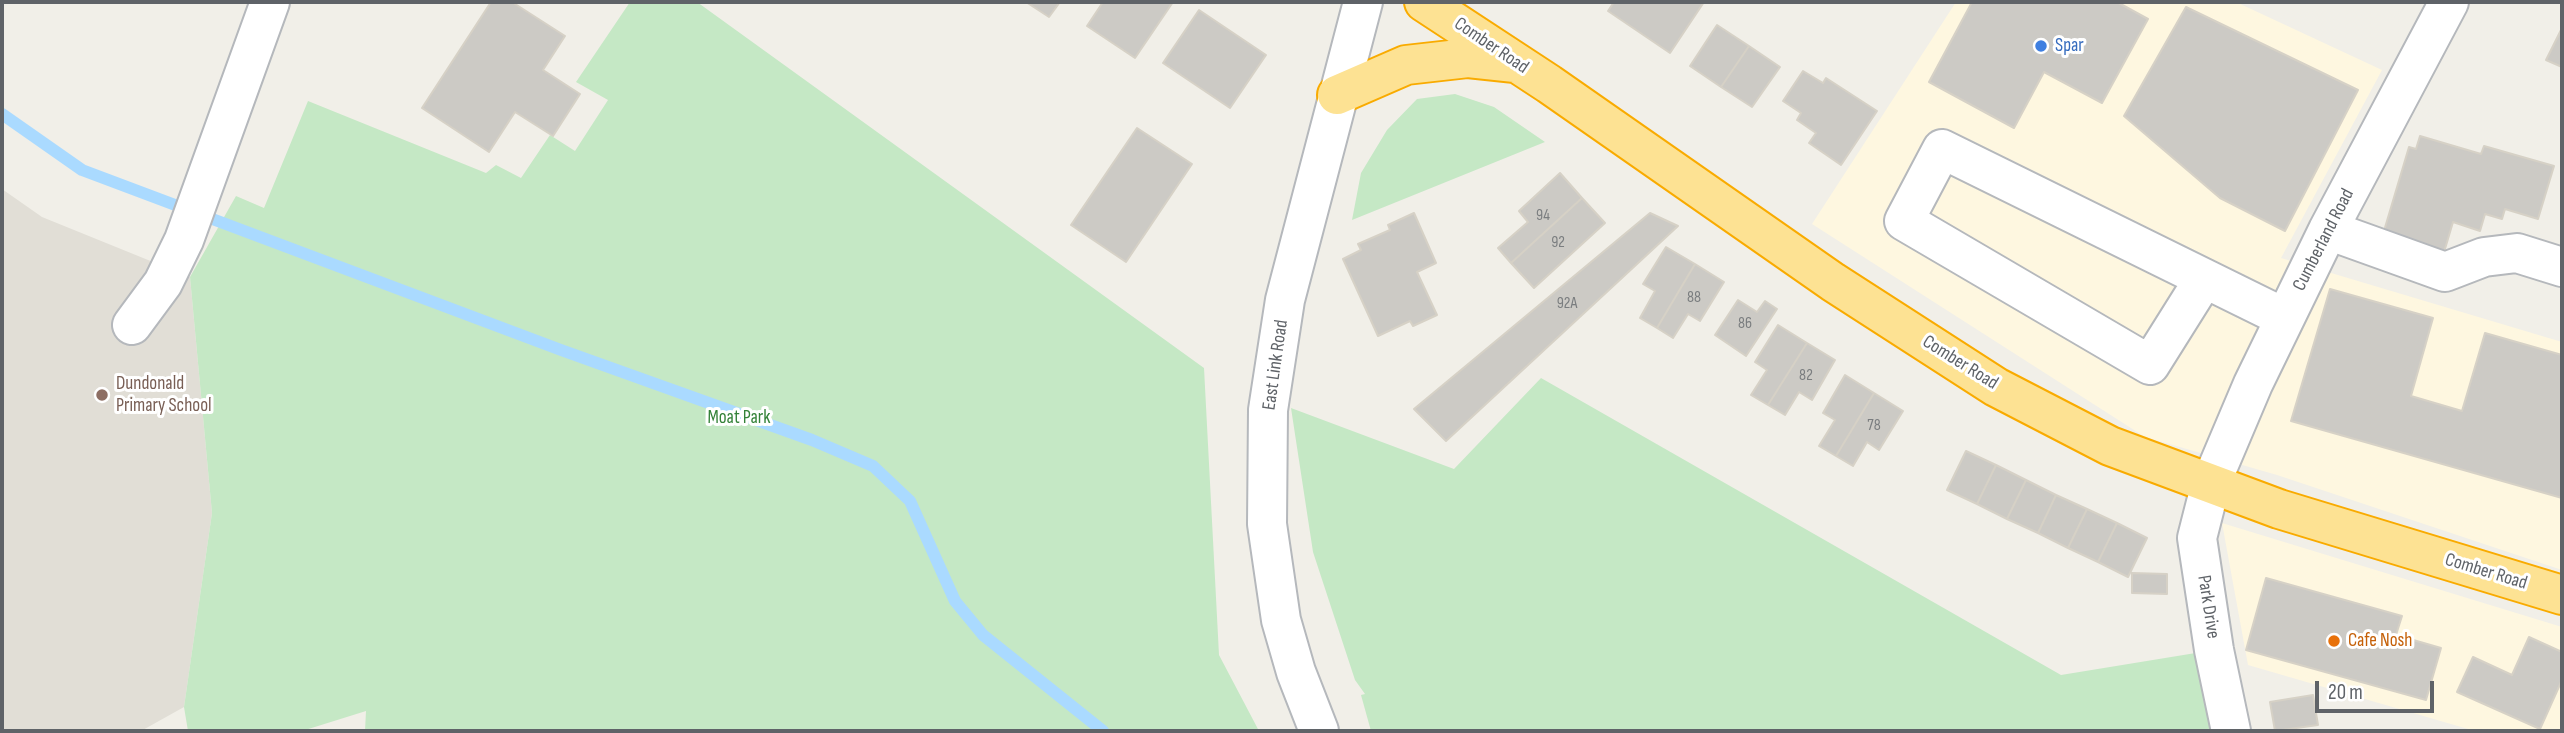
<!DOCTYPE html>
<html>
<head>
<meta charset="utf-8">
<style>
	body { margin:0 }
	#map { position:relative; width:2564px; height:733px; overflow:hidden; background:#f1efe8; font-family:"Sofia Sans Condensed",sans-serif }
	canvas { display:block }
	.frame { position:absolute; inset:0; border:4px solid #5f6368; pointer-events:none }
	.scale { position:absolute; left:2315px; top:681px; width:119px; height:32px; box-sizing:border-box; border:4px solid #5f6368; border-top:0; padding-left:9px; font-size:21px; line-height:24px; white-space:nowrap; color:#5f6368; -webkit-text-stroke:5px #fff; paint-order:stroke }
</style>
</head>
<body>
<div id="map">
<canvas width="2564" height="733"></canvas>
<div class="frame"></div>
<div class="scale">20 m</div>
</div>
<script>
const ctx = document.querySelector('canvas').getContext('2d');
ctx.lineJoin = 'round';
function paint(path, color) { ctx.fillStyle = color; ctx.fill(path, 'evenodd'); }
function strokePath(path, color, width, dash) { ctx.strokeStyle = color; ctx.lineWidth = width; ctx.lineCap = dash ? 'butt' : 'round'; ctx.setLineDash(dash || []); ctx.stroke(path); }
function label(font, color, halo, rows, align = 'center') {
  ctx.font = font + ' "Sofia Sans Condensed",sans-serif'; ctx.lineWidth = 6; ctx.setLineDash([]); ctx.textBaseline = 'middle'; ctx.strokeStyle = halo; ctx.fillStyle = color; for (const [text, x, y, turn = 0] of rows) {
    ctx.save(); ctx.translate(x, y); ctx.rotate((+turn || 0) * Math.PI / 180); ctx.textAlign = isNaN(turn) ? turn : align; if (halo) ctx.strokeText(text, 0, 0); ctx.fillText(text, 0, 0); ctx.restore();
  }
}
const commercial = new Path2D(`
	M1956 2H2236L2382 70 2281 258 2562 342V570L2277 475 2145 437 1812 224Z
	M2222 523 2562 627V731H2475L2248 665Z`);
const education = new Path2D(`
	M2 189 42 217 190 277 212 513 184 707 141 731H2Z`);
const green = new Path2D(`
	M630 2H697L1204 368 1219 655 1259 731H365L366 711 302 731H188L184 707 212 513 190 277 236 196 264 208 308 101 486 173 496 165 521 178 550 135 575 151 608 100 576 82Z
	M1455 94 1494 107 1545 142 1352 220 1361 173 1387 130 1417 99Z
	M1541 378 2061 675 2214 650 2231 731H1371L1361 695 1365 694 1355 680 1313 552 1291 408 1454 469Z`);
const stream = new Path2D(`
	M2 114 82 170 561 350 812 440 873 466 910 501 955 601 983 635 1103 731`);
const building = new Path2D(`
	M491 2H512L565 36 543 70 580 94 553 136 515 112 489 152 422 108Z
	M1026 2H1060L1049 17Z
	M1103 2H1173L1135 58 1087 26Z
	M1614 2 1688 3 1704 2 1670 53 1608 11Z
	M1972 2H2117L2148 19 2102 103 2044 72 2014 128 1929 82Z
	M2186 7 2358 90 2285 231 2220 198 2124 116Z
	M1199 10 1266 55 1230 108 1163 63Z
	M1717 25 1749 46 1721 87 1690 66Z
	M2562 28V67L2546 60Z
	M1749 46 1780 67 1752 107 1721 87Z
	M1803 71 1823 83 1826 78 1877 111 1841 165 1809 143 1816 133 1797 120 1801 113 1783 101Z
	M1137 128 1192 164 1126 262 1071 225Z
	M2420 136 2481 154 2484 146 2554 166 2538 219 2505 209 2502 219 2485 214 2480 231 2453 222 2442 259 2381 241 2409 147 2416 149Z
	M1560 173 1582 198 1511 263 1498 248 1528 222 1519 211Z
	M1582 198 1605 223 1534 288 1511 263Z
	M1414 213 1436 263 1417 272 1437 315 1413 326 1410 321 1378 336 1343 259 1361 250 1358 244 1390 230 1388 225Z
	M1650 213 1678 226 1446 441 1414 409Z
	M1666 247 1695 264 1657 328 1640 318 1655 291 1643 284Z
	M1695 264 1724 282 1700 321 1688 314 1673 338 1657 328Z
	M2330 289 2433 318 2411 396 2462 411 2485 333 2562 355V498L2291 421Z
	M1738 300 1757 312 1765 301 1777 309 1746 356 1715 335Z
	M1778 325 1807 343 1768 405 1751 395 1767 370 1755 362Z
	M1807 343 1835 360 1812 400 1799 392 1785 415 1768 405Z
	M1845 375 1874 393 1836 456 1819 446 1835 420 1823 413Z
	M1874 393 1903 411 1879 450 1867 442 1853 466 1836 456Z
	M1966 451 1996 465 1977 504 1947 490Z
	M1996 465 2026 480 2007 519 1977 504Z
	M2026 480 2056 495 2038 533 2007 519Z
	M2056 495 2087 509 2068 548 2038 533Z
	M2087 509 2117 523 2098 562 2068 548Z
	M2117 523 2147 538 2128 577 2098 562Z
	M2132 573 2167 574V594L2132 593Z
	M2266 578 2402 616 2396 635 2441 648 2426 700 2246 650Z
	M2529 637 2562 652V680L2540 729 2457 692 2473 657 2512 675Z
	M2313 695 2318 725 2275 731 2270 702Z`);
const minor = new Path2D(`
	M2328 230 2445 272 2484 257 2517 253 2562 267
	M2204 279 2150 365 1904 221 1942 149 2285 318
	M132 325 163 283 184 240 270 2
	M1319 731 1296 672 1281 620 1267 524 1268 410 1285 300 1363 2
	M2231 731 2214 650 2197 538 2211 483 2253 384 2328 230 2449 2`);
const highway = new Path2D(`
	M1424 2 1549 84 1833 282 1996 387 2110 446 2279 509 2562 595
	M1337 95 1406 65 1468 58 1515 63`);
const markers = [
	[2041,46,7,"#3f7fe0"],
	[102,395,7,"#8d6e63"],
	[2334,641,7,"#e8710a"]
];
const numberNames = [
	["94",1543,216],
	["92",1558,243],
	["88",1694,298],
	["92A",1567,304],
	["86",1745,324],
	["82",1806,376],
	["78",1874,426]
];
const streetNames = [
	["Comber Road",1491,46,34],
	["Cumberland Road",2324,240,-63],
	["Comber Road",1960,363,32],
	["East Link Road",1276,365,-82],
	["Comber Road",2486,572,17],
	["Park Drive",2208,607,81]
];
const shopNames = [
	["Spar",2055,46]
];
const educationNames = [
	["Dundonald",116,384],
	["Primary School",116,406]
];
const parkNames = [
	["Moat Park",739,418]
];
const foodNames = [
	["Cafe Nosh",2348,641]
];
paint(commercial, '#fef7e0');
paint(education, '#e1ded6');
paint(green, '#c5e8c5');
strokePath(stream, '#aadaff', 12);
paint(building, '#cccac5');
strokePath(building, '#d6d1c6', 2);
strokePath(minor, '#b5b8bc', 42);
strokePath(highway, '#f9ab00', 42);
strokePath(minor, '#fff', 38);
strokePath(highway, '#fde293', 38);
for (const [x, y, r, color] of markers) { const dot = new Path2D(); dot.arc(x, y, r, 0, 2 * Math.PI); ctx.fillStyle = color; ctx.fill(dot); strokePath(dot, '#fff', 2.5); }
label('16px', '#7a7d7f', null, numberNames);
label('19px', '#5f6368', '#fff', streetNames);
label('19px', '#366cbe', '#fff', shopNames, 'left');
label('19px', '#785e54', '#fff', educationNames, 'left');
label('19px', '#348238', '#fff', parkNames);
label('19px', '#c56008', '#fff', foodNames, 'left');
</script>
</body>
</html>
